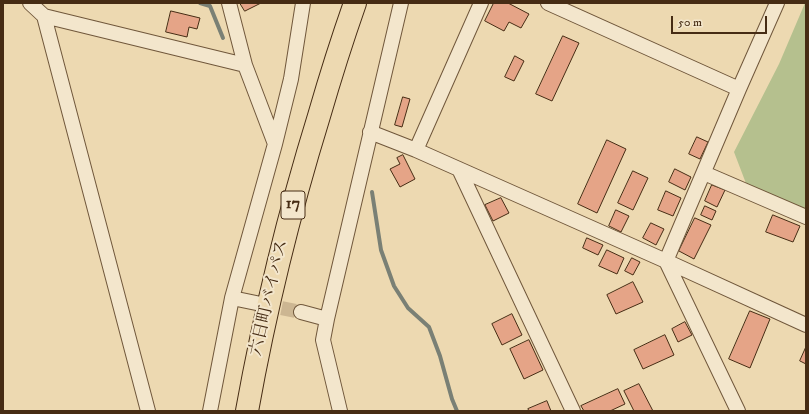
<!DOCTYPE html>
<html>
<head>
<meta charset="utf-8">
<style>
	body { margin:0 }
	#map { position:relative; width:809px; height:414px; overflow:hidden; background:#edd9b1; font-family:"IM FELL DW Pica",serif }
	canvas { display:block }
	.frame { position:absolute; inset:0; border:4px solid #462c14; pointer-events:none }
	.scale { position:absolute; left:671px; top:16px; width:96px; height:18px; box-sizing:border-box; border:2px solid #462c14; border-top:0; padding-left:5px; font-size:12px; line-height:14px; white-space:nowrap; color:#462c14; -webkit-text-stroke:3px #f3e6cc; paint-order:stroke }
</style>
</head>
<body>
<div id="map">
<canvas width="809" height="414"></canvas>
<div class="frame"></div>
<div class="scale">50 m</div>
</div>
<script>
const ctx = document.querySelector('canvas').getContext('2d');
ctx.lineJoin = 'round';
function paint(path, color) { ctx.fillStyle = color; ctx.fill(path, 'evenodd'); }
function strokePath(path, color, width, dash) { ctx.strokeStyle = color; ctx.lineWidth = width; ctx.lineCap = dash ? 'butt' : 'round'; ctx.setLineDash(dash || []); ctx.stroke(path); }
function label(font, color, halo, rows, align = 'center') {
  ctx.font = font + ' "IM FELL DW Pica","Noto Serif JP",serif'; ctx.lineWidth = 4; ctx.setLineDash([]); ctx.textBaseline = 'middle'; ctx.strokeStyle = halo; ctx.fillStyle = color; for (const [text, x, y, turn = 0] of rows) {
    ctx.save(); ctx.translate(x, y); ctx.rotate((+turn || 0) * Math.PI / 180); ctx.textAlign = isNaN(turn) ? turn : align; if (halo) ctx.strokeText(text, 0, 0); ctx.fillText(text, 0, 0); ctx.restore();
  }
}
const green = new Path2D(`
	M805 3H806V210L747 186 734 152 779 64Z`);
const stream = new Path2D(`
	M200 3 210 6 223 38
	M372 192 381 250 394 286 408 308 429 327 440 356 452 399 457 411`);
const building = new Path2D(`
	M240 3H261L245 11Z
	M494 3H508L529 14 521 28 509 22 504 31 485 21Z
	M171 11 200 18 197 29 189 27 187 37 166 32Z
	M563 36 579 43 552 101 536 94Z
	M515 56 524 61 514 81 505 77Z
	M403 97 410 99 402 127 395 125Z
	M697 137 708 142 700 159 689 154Z
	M607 140 626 149 597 213 578 204Z
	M403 155 415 179 400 187 390 169 400 164 397 158Z
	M675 169 691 177 685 190 669 182Z
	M633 171 648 178 633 210 618 203Z
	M712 185 725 190 717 207 705 201Z
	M666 191 681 198 673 216 658 210Z
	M501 198 509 213 493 221 485 205Z
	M705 206 716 211 712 220 701 215Z
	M616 210 629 216 621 232 609 226Z
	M773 215 800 226 793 242 766 232Z
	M695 218 711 225 694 259 679 251Z
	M651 223 664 229 656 245 643 238Z
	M587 238 603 245 598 255 583 248Z
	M607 250 624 258 617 274 599 266Z
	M632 258 640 262 633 275 625 271Z
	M633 282 643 302 616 314 607 295Z
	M750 311 770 319 750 368 729 359Z
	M512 314 522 335 502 345 492 324Z
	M685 322 692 335 678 342 672 329Z
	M665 335 674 355 643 369 634 350Z
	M529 340 543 370 524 379 510 349Z
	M806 347V364L800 361Z
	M639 384 653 411H634L624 391Z
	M618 389 625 404 610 411H584L581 406Z
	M547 401 551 411H529L528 409Z`);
const streetTunnel = new Path2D(`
	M261 304 301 312`);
const street = new Path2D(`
	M30 3 44 16 245 65
	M229 3 245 65 275 144
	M548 3 739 89
	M44 16 148 411
	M370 132 416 150 666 261 806 325
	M416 150 481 3
	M459 169 573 411
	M704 173 806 217
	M232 298 261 304
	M301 312 327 319
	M210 411 232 298 275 144 291 79 303 3
	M340 411 323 340 327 319 401 3
	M738 411 666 261 739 89 777 3`);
const highway = new Path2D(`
	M247 411C265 311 289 213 319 116 330 78 342 40 355 3`);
const shields = [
	[293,205,24]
];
const shieldNames = [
	["17",293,205]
];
const streetNames = [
	["六日町バイパス",270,298,-77]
];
paint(green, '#b5c08e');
strokePath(stream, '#7a8075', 4);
paint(building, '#e5a487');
strokePath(building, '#462c14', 1);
strokePath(streetTunnel, '#ccb692', 14, [14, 7]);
strokePath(street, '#70573b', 16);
strokePath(highway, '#462c14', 24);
strokePath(street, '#f3e6cc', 14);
strokePath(highway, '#edd9b1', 22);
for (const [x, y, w] of shields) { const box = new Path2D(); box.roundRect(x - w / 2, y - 14, w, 28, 3); ctx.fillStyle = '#f3e6cc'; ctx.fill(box); strokePath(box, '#462c14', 1); }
label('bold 16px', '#462c14', null, shieldNames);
label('17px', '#462c14', '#f3e6cc', streetNames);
</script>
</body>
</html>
